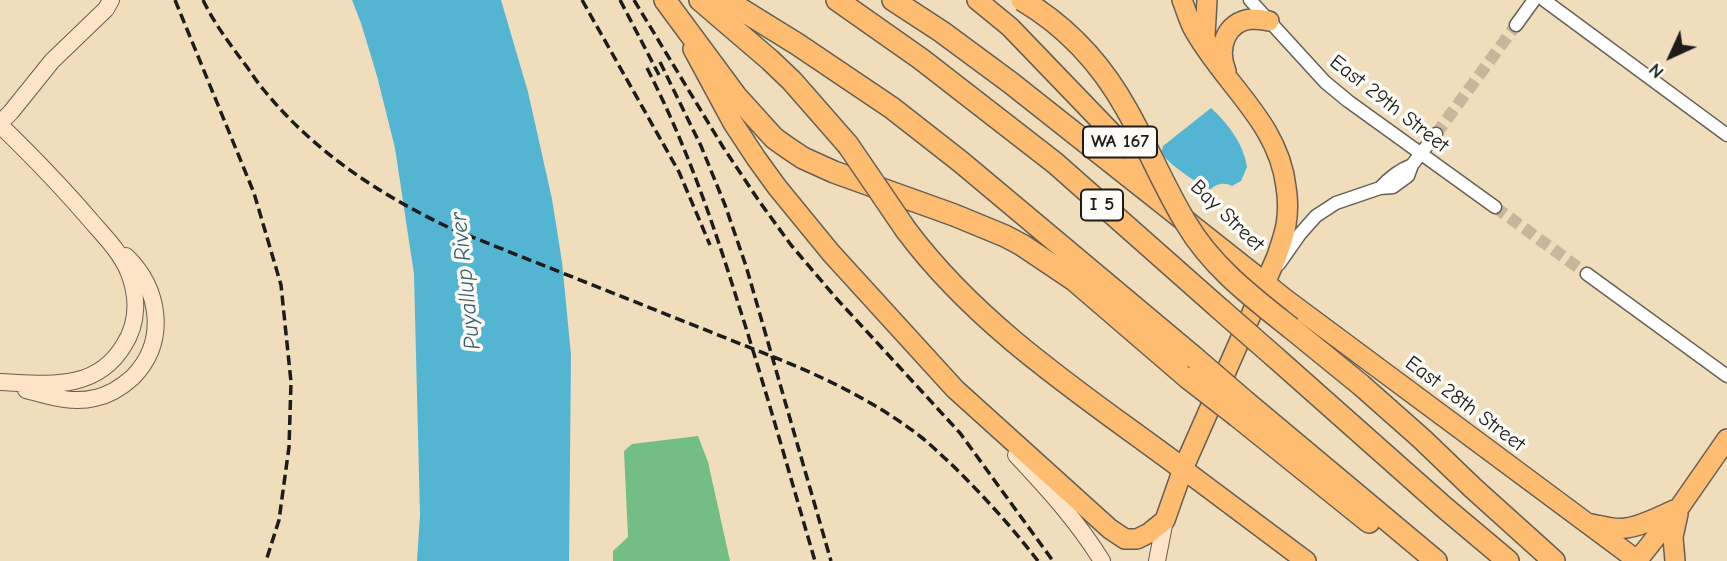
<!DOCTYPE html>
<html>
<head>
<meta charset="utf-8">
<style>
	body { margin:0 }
	#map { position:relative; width:1727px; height:561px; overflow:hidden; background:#efddbc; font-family:"Comic Neue",sans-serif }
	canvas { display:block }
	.north { position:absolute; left:1636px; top:21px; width:70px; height:70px; -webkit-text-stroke:5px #fdfcf7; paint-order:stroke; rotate:225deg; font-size:19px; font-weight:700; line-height:28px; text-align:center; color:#1c1c1c }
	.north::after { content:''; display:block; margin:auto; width:24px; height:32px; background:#1c1c1c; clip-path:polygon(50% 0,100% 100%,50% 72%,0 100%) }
</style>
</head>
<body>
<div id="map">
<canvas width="1727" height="561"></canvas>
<div class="north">N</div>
</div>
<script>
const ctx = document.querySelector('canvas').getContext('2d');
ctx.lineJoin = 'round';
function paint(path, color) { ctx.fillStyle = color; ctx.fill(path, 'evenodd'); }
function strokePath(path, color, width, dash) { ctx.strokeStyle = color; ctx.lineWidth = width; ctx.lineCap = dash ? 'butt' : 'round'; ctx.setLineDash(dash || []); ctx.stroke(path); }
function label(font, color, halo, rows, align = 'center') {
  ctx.font = font + ' "Comic Neue",sans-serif'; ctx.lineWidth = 7; ctx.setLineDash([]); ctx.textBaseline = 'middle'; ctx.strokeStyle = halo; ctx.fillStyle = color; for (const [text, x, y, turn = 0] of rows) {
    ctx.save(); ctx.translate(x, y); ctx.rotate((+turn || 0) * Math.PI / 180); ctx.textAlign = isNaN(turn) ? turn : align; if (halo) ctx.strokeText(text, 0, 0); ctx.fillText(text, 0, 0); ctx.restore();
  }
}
const forest = new Path2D(`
	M698 436 708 462 730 561H613V551L628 537 624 451 632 444Z`);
const water = new Path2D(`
	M352 0H501L528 92 552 199 562 262 571 355 569 561H417L420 515 414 274 395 148 377 76 361 23Z
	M1211 108C1228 123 1244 145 1247 167L1241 181 1232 186C1226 182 1216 183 1210 190 1199 184 1171 166 1164 156 1161 151 1162 151 1163 146Z`);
const streetTunnel = new Path2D(`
	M1436 134 1516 25
	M1495 207 1587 274`);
const street = new Path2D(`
	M1250 0 1325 82 1348 101 1495 207
	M1544 0 1727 135
	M1516 25 1534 0
	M1380 188C1389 178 1399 170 1412 165
	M1279 264 1300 234 1316 216 1336 203 1380 188 1393 187 1408 176 1412 165 1436 134
	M1587 274 1727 376`);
const secondary = new Path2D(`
	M0 123 11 112 52 61 106 9 111 0
	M0 125C32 156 63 188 92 222 106 238 121 253 129 273 138 297 138 323 124 345 96 392 47 384 0 382
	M26 390C49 396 72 404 95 398 110 395 122 387 133 377 168 341 160 289 126 256
	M1016 455C1048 489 1078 522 1102 561
	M1157 561 1165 520`);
const primary = new Path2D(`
	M977 0 1010 27 1163 186
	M1207 46 1205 36 1207 0
	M693 49 733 123 756 158 777 187 831 253 955 389 1110 529 1125 539H1137L1149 533 1165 520 1183 469 1277 256C1280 246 1284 236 1286 225 1288 213 1288 199 1286 187 1279 123 1224 84 1194 30 1189 21 1186 10 1182 0
	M1226 71C1217 49 1225 21 1252 19 1257 19 1264 20 1269 21
	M1258 277 1284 298 1638 561
	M1183 469 1306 561
	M1592 524C1603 526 1615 530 1626 528 1642 526 1658 517 1674 510
	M1637 561 1679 508 1727 439
	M1675 561 1673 537 1678 514`);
const highway = new Path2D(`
	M665 0 736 96 774 138 788 148 803 158 834 172 954 215 1005 236 1022 245 1074 280 1188 378
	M700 0 770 60 792 81 848 145
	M726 0 797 44 892 108 961 162 1195 358
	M837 0 921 59 1055 163 1220 309
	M893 0 942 32 1011 83 1265 284
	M906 230C980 329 1085 396 1183 469
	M1291 328 1361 385 1422 439 1473 488 1554 561
	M1276 358 1445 508 1508 561
	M1246 402 1436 561
	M1237 416 1369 522`);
const rail = new Path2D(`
	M175 0 254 193 281 285 291 382 289 447 279 520 266 561
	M203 0C214 23 229 43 244 63 251 72 256 81 263 89 314 152 380 195 452 229L786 362C834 382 880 405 921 437 931 445 940 454 949 462 981 493 1011 526 1038 561
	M582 0 679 172 710 245
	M620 0 659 75
	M634 0 723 147 759 201 791 245 836 298 960 433 1053 561
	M660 62 701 146 725 205 746 266 831 561
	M647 68C686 144 714 225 739 306 766 390 790 476 815 561`);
const highwayBridge = new Path2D(`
	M1022 0C1066 26 1102 65 1127 110 1148 147 1164 187 1186 223 1212 267 1252 297 1291 328
	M848 145 906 230
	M1220 309 1276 358
	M1195 358 1246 402
	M1188 378 1237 416`);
const shields = [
	[1120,142,74],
	[1102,205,42]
];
const shieldNames = [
	["WA 167",1120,142],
	["I 5",1102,205]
];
const streetNames = [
	["East 29th Street",1389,104,38],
	["Bay Street",1227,216,44],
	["East 28th Street",1465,404,37]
];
const waterNames = [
	["Puyallup River",466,281,-96]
];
paint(forest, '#73be86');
paint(water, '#53b5d2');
strokePath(streetTunnel, '#c5b69c', 12, [12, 6]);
strokePath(street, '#666054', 15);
strokePath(secondary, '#666054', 18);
strokePath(primary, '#666054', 22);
strokePath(highway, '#666054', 24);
strokePath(street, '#fff', 12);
strokePath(secondary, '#fee4c6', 16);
strokePath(primary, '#fdbc70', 19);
strokePath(highway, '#fdbc70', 21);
strokePath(rail, '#1c1c1c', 3.5, [10, 5]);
strokePath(highwayBridge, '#666054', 24, []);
strokePath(highwayBridge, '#fdbc70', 21);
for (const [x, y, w] of shields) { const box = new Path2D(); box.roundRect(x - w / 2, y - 15.5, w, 31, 5); ctx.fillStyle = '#fdfcf7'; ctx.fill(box); strokePath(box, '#1c1c1c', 2); }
label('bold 19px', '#1c1c1c', null, shieldNames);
label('21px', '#1c1c1c', '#fdfcf7', streetNames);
label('italic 23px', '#35616e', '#fdfcf7', waterNames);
</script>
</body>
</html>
